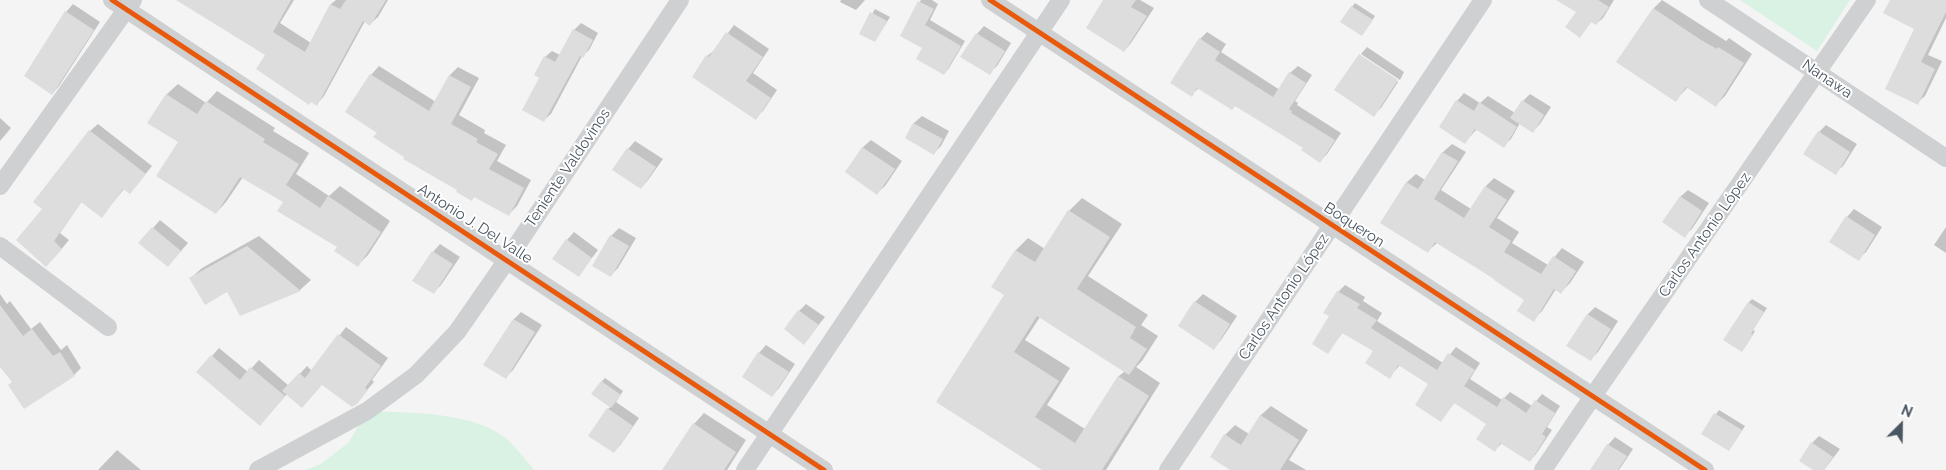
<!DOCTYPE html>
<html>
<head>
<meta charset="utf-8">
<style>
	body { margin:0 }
	#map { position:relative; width:1946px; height:470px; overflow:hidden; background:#f4f4f4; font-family:Raleway,sans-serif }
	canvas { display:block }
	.north { position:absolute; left:1876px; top:400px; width:50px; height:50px; -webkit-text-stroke:4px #fff; paint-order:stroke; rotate:23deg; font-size:14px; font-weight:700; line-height:20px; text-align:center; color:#4a5661 }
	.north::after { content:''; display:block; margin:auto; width:18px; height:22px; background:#4a5661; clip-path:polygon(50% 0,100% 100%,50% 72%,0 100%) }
</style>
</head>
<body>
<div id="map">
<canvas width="1946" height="470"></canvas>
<div class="north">N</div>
</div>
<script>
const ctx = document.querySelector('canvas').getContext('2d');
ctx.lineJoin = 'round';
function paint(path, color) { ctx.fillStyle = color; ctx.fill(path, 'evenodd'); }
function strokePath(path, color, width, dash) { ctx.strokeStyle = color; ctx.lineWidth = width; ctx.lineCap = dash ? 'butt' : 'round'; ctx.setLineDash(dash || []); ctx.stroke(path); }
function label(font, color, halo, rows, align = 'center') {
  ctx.font = font + ' Raleway,sans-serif'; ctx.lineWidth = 4; ctx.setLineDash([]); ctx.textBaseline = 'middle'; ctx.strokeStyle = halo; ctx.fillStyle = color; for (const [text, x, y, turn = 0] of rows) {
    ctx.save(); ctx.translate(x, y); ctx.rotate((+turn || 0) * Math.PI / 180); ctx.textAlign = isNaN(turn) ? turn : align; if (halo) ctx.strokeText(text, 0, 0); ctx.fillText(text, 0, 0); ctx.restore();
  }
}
const green = new Path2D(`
	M1740 0H1850L1817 51Z
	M367 411C408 413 477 411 509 441 517 449 524 458 532 467L533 470H306L321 464 349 442Z`);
const shadow = new Path2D(`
	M180 0H294L280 23 311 43 331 4 336 0H388L378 17 370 24 365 21 324 96 317 104 267 54Z
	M841 0H865L856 10 840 2Z
	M921 0H932L938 4 930 20 965 41 949 68 944 74 924 47 901 35Z
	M1105 0H1140L1154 8 1131 43 1124 51Z
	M1581 0H1614L1603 18 1596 24 1592 21 1580 36 1577 12Z
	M1662 0 1726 41 1729 38 1752 54 1725 96 1716 105 1688 87 1676 100 1618 62 1654 8Z
	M1891 0H1946V18L1928 55 1942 61 1925 96 1917 103 1916 28Z
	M1355 3 1375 16 1362 35 1352 7Z
	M73 4 100 22 59 86 52 94 66 12Z
	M875 9 890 17 875 41 861 33Z
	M581 23 598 33 589 50 582 56 551 114 544 120 541 78 545 57 552 51 560 55 574 30Z
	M734 25 769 49 753 73 777 90 763 111 755 118 693 77 707 56 716 49Z
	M984 26 1011 43 997 66 989 73 977 34Z
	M1207 32 1226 44 1221 52 1280 90 1290 73 1298 66 1312 75 1295 101 1298 103 1297 105 1341 133 1327 154 1320 161 1305 147 1235 105 1199 88 1191 95 1200 39Z
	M1367 47 1404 72 1400 80 1361 54Z
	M1359 56 1398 82 1381 108 1373 115Z
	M379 66 436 102 450 75 458 67 479 78 459 115 485 130 484 133 506 145 497 161 531 180 517 206 509 214 475 196 472 199 459 189 405 157 378 132 371 75Z
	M178 84 206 103 217 91 275 128 273 131 309 153 296 174 329 196 340 186 390 221 368 255 358 265 339 247 284 202 243 177 226 202 216 213 180 142 149 122 167 94Z
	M1464 93 1480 103 1488 96 1515 113 1523 101 1530 94 1551 107 1540 124 1533 131 1520 123 1511 139 1503 146 1477 129 1465 142 1457 101Z
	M922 116 949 131 941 146 934 153 906 138 914 123Z
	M0 118 11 128 0 141Z
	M98 124 152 166 130 193 124 189 102 216 82 201 60 233 69 240 54 258 44 208 90 131Z
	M1826 125 1857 144 1843 166 1835 173 1819 132Z
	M871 140 902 161 885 186 877 193 846 172 863 147Z
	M635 141 663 159 648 180 641 188 628 149Z
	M1452 144 1466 152 1441 190 1471 209 1486 186 1494 178 1515 191 1497 218 1519 232 1512 243 1548 265 1562 248 1584 262 1570 283 1561 292 1556 289 1542 311 1533 320 1526 300 1496 279 1437 243 1428 251 1382 222 1407 182 1416 174 1425 180 1443 152Z
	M1688 190 1709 203 1692 229 1684 236 1680 197Z
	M1082 198 1122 224 1088 276 1148 315 1141 325 1158 336 1142 361 1136 367 1160 383 1106 470H1045L937 401 1005 295 993 287 1016 250 1028 238 1045 249 1069 211ZM1040 317 1125 371 1119 376 1085 429 1047 405 1070 368 1025 340Z
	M1854 209 1882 227 1866 252 1858 259 1847 217Z
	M160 220 188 243 175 258 153 228Z
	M1946 227V253L1934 245Z
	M619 228 636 238 618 268 610 276 594 266 611 236Z
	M574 232 598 250 579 275 567 240Z
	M259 236 311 280 300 290 241 315 228 290 191 278 202 268Z
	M440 244 460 257 441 285 433 293V252Z
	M1345 285 1365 297 1363 301 1382 313 1377 321 1443 363 1456 347 1480 363 1470 379 1502 400 1510 392 1532 406 1542 394 1560 406 1547 427 1552 430 1536 454 1530 461 1502 443 1495 450 1488 423 1455 402 1441 420 1430 384 1400 365 1389 377 1374 351 1343 332 1328 352 1331 316 1325 312 1338 292Z
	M0 294 7 304 10 301 31 329 40 322 61 350 67 345 81 368 74 375 13 382 0 365Z
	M1203 294 1237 316 1221 340 1214 348 1180 326 1195 302Z
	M1752 299 1767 308 1753 330 1755 331 1745 347 1749 302Z
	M806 304 825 317 804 343 799 311Z
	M1595 307 1618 321 1598 352 1590 360 1568 345 1588 314Z
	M521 312 542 325 513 370 506 377 514 319Z
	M346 327 388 358 372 380 374 382 356 403 323 384 287 394 267 417 212 356 219 348 248 372 259 360 289 386 307 366 312 371Z
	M766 345 795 364 779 388 772 396 743 377 759 353Z
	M605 378 623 391 616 402 639 418 621 444 614 452 608 409 611 406 602 381Z
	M1271 406 1308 430 1289 460 1306 470H1233L1225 435 1235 425 1249 434 1261 415Z
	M1719 410 1745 426 1732 446 1703 433Z
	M704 413 746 440 727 470H663L694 424Z
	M1819 436 1840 449 1824 470H1815L1812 443Z
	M1615 437 1633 449 1619 470H1600L1608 445Z
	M117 450 141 470H98Z`);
const building = new Path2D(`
	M176 0H291L273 32 305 52 330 4 340 9 346 0H386L370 26 363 21 317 106 311 102 309 105 256 69 265 55Z
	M1103 0H1136L1131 7 1147 16 1124 52 1086 28Z
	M1556 0H1598L1609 7 1596 25 1591 22 1580 38 1565 27 1576 12Z
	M1890 0H1946V12L1921 62 1935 69 1918 105 1885 89 1914 29 1883 13Z
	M918 1 934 9 925 25 961 46 944 75 916 59 922 48 900 36Z
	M1351 6 1373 20 1362 36 1340 22Z
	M1653 8 1701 40 1717 49 1718 47 1744 63 1716 107 1686 87 1676 102 1616 62Z
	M65 11 94 30 52 95 24 76Z
	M870 12 887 21 875 42 859 34Z
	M573 29 593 40 583 58 580 56 544 122 522 110 539 78 534 75 544 56 555 62Z
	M726 32 763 57 746 81 771 98 756 120 692 77 706 55 709 57Z
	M976 33 1005 51 990 75 960 57Z
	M1199 38 1220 52 1215 60 1273 97 1289 72 1306 83 1289 109 1292 111 1291 113 1335 140 1320 163 1301 150 1303 148 1235 106 1232 110 1197 88 1192 97 1170 83Z
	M1359 54 1398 80 1374 117 1334 90Z
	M370 74 429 111 449 75 471 87 451 124 478 139 476 142 498 154 489 169 524 188 509 216 474 197 472 201 456 192 457 190 403 159 404 157 373 137 377 133 345 112Z
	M166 94 197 114 206 101 265 139 263 142 299 164 286 185 320 208 328 196 381 232 358 267 334 251 337 247 277 211 283 202 240 177 216 214 156 176 178 142 147 123Z
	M1456 100 1474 111 1479 102 1517 127 1504 148 1475 129 1465 144 1439 127Z
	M1522 100 1544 115 1533 133 1510 118Z
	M913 123 943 139 934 155 905 138Z
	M89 130 146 174 130 194 123 189 102 218 81 202 54 241 62 249 46 267 16 240 42 209 33 202Z
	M1818 131 1850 152 1836 175 1803 154Z
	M862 147 895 169 877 195 845 172Z
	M627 148 656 167 641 189 612 170Z
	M1442 152 1458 161 1434 199 1464 218 1485 186 1507 200 1489 227 1511 241 1504 252 1541 274 1553 256 1576 271 1561 294 1554 289 1534 322 1517 311 1524 300 1494 280V279L1435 242 1428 253 1380 223 1406 182 1418 189Z
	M1680 196 1702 211 1685 238 1662 222Z
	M1068 210 1110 237 1077 289 1136 327 1130 338 1147 349 1129 375 1037 316 1014 352 1059 381 1035 417 1075 443 1118 376 1149 396 1102 470H1042L936 402 1004 295 991 287 1015 250 1035 262Z
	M1846 216 1875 235 1859 261 1829 242Z
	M152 227 181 251 168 267 138 243Z
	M610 235 629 246 611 277 592 266Z
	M566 239 592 258 579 277 552 259Z
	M247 246 301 291 240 316 227 292 205 305 189 278Z
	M432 251 453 264 434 294 412 281Z
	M1337 291 1360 304 1357 308 1377 320 1371 328 1437 370 1448 353 1475 370 1464 386 1497 407 1503 397 1526 413 1535 400 1555 413 1542 434 1546 437 1530 462 1500 443 1495 452 1476 439 1486 424 1454 403 1441 422 1415 405 1428 384 1398 365 1390 379 1365 363 1373 351 1342 333 1328 354 1312 344 1329 316 1323 313Z
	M1194 301 1230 324 1214 350 1178 326Z
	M1748 302 1764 312 1751 334 1753 335 1742 352 1723 340Z
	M0 305 23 336 32 329 53 356 60 352 75 376 24 409 8 385 12 382 0 367Z
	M798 310 819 325 804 345 784 329Z
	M1587 314 1611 329 1591 361 1566 346Z
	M513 319 535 332 506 379 483 365Z
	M338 334 381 366 365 388 368 390 357 404 352 407 322 385 302 408 282 391 299 373 305 378Z
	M758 352 789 372 772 397 742 377Z
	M211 355 240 380 250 367 285 396 260 426 196 372Z
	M601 381 621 395 611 408 591 394Z
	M607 408 633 426 614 453 588 436Z
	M1714 413 1742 430 1729 451 1701 434Z
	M1260 415 1299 440 1280 470H1230L1210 457 1224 434 1241 445Z
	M693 423 736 452 724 470H662Z
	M1811 442 1833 457 1824 470H1813L1799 461Z
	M1607 444 1627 456 1618 470H1590Z`);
const minor = new Path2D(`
	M112 0 824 470
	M990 0 1705 470
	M1708 0 1946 158
	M0 186 133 0
	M0 246 108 327
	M258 470 367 411 416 375 457 332 507 260 680 0
	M745 470 1061 0
	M1168 470 1483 0
	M1543 470 1593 396 1867 0`);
const cycleway = new Path2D(`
	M112 0 824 470
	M990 0 1705 470`);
const streetNames = [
	["Nanawa",1827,79,34],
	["Teniente Valdovinos",568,168,-56],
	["Antonio J. Del Valle",475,224,33],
	["Boqueron",1354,225,33],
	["Carlos Antonio López",1705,235,-55],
	["Carlos Antonio López",1284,297,-56]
];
paint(green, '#d9f2e3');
paint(shadow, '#0003');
paint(building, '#ddddde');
strokePath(minor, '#ced0d2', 18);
strokePath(cycleway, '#e8590c', 5);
label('15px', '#4a5661', '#fff', streetNames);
</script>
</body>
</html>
